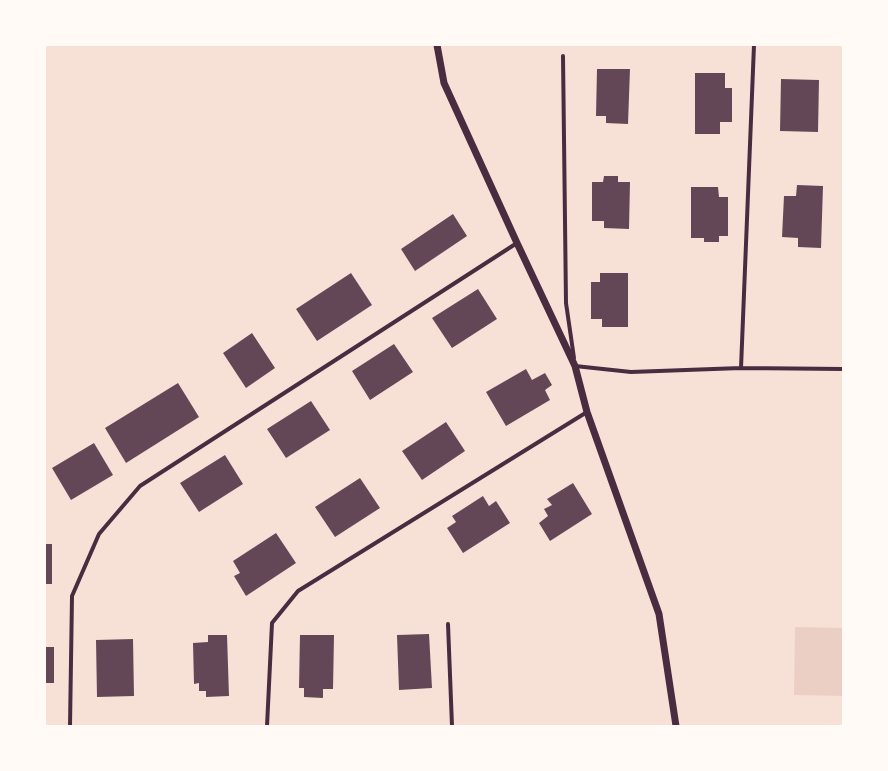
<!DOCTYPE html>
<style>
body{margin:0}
#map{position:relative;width:888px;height:771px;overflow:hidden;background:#f7e1d7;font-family:"PT Sans",sans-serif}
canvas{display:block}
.frame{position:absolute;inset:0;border:46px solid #fffaf5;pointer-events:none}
</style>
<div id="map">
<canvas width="888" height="771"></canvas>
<div class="frame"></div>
</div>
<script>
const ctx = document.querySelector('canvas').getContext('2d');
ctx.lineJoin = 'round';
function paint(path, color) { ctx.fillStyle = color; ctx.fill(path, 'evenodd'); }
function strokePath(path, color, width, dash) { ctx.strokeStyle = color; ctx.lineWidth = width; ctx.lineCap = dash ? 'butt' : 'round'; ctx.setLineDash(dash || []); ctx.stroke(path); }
const green = new Path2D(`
 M795 627 843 628V696L794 695Z`);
const building = new Path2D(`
 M597 69H630L628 124 606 123V116H596Z
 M695 73H725V88H732V122H720V134H695Z
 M781 79 819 80 818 132 780 131Z
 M604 176H618V182H630L629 229 604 228V221H592V182H603Z
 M797 185 823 186 821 248 798 247V238L782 237 784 196H796Z
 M691 187H718L719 197H728V236H719V242H704V238H691Z
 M453 214 467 236 415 271 401 249Z
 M351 273 372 305 317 341 296 309Z
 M600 273H628V327H602V319H591V282H600Z
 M478 289 497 319 452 348 432 318Z
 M252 333 275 368 246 388 223 353Z
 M394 344 413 372 370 400 352 371Z
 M526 369 532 380 545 373 552 385 545 390 550 400 506 426 486 392Z
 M178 383 199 417 126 463 105 428Z
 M311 401 330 430 286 458 267 429Z
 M446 422 465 451 422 480 402 451Z
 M94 443 113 475 71 500 52 468Z
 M225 455 243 484 199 512 180 483Z
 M360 478 380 508 335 537 315 507Z
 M573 483 592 514 550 541 539 523 548 516 544 509 552 505 547 499Z
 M483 496 489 506 496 501 510 523 463 553 447 528 456 522 452 516Z
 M276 533 296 563 246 596 234 576 240 573 233 561Z
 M45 544H52V584H45Z
 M429 634 432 688 399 690 397 635Z
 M208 635H227L229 696 206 697V691H199V683L194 684 193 643 208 642Z
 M300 635H334L333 689H323V698L304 697V688H299Z
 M133 639 134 696 97 697 96 640Z
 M45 647H54V683H45Z`);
const minor = new Path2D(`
 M563 56 566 303 574 358
 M575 365V366L631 372 741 368 843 369
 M741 368 754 45
 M448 624 452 726
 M70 726 72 596 99 534 140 486 517 243
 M267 726 272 623 298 591 587 412`);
const tertiary = new Path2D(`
 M437 45 444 83 517 243 575 366 587 412 659 614 676 726`);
paint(green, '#ebcfc5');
paint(building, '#644757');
strokePath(minor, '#4a2c40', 4);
strokePath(tertiary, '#4a2c40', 7);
</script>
